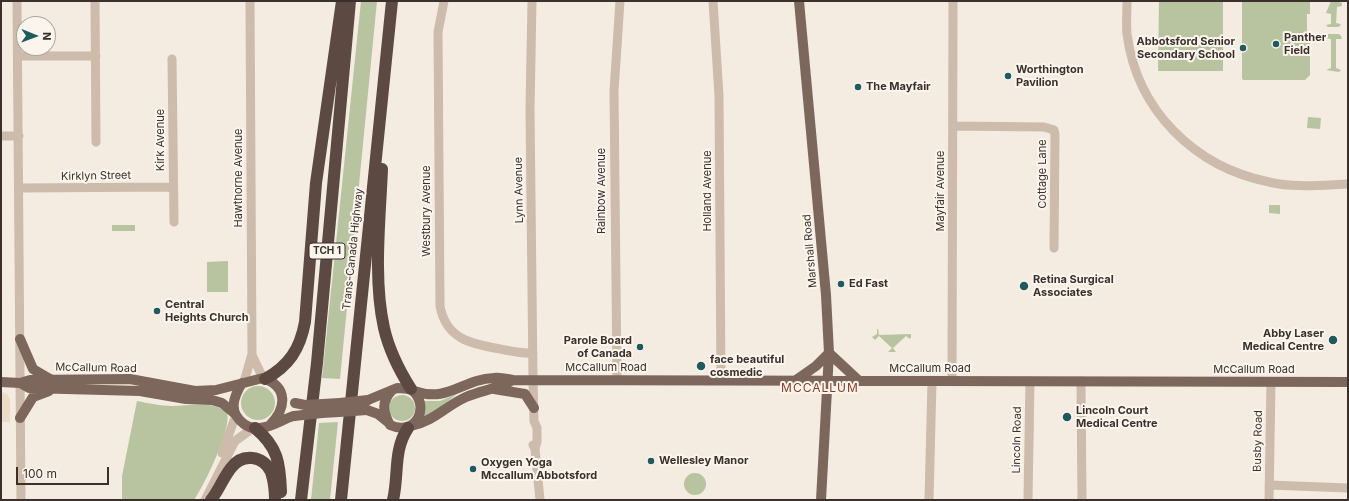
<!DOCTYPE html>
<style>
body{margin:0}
#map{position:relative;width:1349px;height:501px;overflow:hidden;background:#f4ebe1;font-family:Inter,sans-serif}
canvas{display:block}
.frame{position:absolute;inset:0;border:2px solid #3b302b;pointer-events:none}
.north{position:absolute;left:16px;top:16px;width:40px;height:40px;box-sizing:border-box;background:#fbf5ee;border:1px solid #aea6a0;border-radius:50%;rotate:91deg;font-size:11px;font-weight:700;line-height:16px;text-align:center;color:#3b302b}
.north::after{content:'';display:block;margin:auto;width:14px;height:18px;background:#1f5a5e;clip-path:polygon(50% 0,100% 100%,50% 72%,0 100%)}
.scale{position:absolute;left:16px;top:467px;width:93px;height:18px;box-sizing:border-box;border:2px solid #3b302b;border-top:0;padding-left:5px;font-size:12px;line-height:14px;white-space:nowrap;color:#3b302b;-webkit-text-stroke:3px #fbf5ee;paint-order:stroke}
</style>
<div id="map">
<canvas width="1349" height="501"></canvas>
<div class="frame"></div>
<div class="north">N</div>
<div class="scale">100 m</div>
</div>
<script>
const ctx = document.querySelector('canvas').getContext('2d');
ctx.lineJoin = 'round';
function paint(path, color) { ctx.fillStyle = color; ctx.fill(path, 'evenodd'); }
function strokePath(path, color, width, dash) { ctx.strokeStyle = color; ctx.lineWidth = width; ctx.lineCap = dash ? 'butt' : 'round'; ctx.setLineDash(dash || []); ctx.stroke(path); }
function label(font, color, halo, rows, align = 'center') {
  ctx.font = font + ' Inter,sans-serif'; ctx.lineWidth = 4; ctx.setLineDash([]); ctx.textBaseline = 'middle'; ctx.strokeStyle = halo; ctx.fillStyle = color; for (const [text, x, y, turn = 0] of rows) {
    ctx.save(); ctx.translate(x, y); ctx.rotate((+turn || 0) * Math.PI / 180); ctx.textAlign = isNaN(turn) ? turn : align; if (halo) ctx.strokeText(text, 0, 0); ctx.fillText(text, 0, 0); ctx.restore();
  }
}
const green = new Path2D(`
 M361 1H377L340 379 322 378Z
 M1159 1H1223V71H1158Z
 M1242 1H1310V14H1307V35H1310V75L1305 80H1243L1242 78Z
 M1331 1H1337L1342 3V6L1337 7 1336 23 1341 24 1339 27H1328L1326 25 1331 24V14L1326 13Z
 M1328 34H1339L1341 36 1342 39H1336V68L1341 70 1339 72 1326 70 1331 68V39L1325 38Z
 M1308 117 1321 118 1320 129 1307 128Z
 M1269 205H1280V214L1269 213Z
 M112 225H135V231H112Z
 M228 261V292H207V262Z
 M877 329H878L879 335 911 334V337L910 339 906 336 893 348 896 352H888L892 348 879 336 875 340 872 337 877 334Z
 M241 403a17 17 0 1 1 34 0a17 17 0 1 1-34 0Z
 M457 394 436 411 424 416V401H440Z
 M389 408a13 13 0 1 1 26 0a13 13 0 1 1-26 0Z
 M137 401C148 403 161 406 172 406 190 406 213 400 227 413 232 428 204 486 194 500H122V476Z
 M338 422 330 500H311L319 423Z
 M684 484a11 11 0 1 1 22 0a11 11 0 1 1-22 0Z`);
const plaza = new Path2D(`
 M2 392 7 394 10 399V425L9 422H1Z`);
const minor = new Path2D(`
 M17 1 21 500
 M95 1 96 142
 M444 1 438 32 440 306C446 339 471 344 500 349 511 351 522 354 533 353
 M532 1 530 110 533 379 534 421 537 428V442L535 449
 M713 1 719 96 721 380
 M1127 1C1127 12 1126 24 1127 34 1137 111 1195 167 1269 182 1294 188 1322 185 1348 184
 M18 56H96
 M172 59 174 222
 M953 126 1044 127 1054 130 1055 135 1054 248
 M1 136H19
 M20 188 173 187
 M252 355 263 378
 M617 380 614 91 620 1
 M952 381 953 1
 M1081 381 1082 500
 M244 382 252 354 250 1
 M533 445 535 449 540 500
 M222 453 236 415
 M1269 485 1348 488
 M205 500 235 441 253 428
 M929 500 932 381
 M1028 500 1030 381
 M1269 500 1271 382`);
const major = new Path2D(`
 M799 1 826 295 829 353 821 500
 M20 339 33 369 50 379
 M829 353 858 380
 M796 380 816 366 829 353
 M1 382 20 383 29 388 140 391 186 399 212 400 222 403 234 413
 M20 383 30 380 130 379 195 391 216 390 263 378C289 387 286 409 270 425
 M242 383C233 398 228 412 244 424 248 427 253 429 259 428 271 428 282 419 294 416
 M494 389 525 394 534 408
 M414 391C449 403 462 379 494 378 500 377 507 379 513 380L1348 382
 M368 400 397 388 411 389C431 405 417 437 390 425 383 412 381 402 392 390
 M323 404 340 403
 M367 410 378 414 388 422
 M322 413 339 412
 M20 418 33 397 49 391
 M411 426C436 420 444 407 466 397 482 390 498 389 513 380`);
const highway = new Path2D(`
 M382 169C380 219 373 279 384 328 389 350 399 370 411 389
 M265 379C289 366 300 349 305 322L316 183 342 1
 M255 428C278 447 280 463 281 492
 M211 500C219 490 223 478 231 468 242 453 263 455 271 472 274 481 275 491 275 500
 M301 500 317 363 350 1
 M341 500 392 1
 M393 500C399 475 393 450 408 428`);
const majorBridge = new Path2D(`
 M295 403 305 405 323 404
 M340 403 368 400
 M339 412 367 410
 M294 416 322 413`);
const markers = [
 [1276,44,4,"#1f5a5e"],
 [1243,48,4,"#1f5a5e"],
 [1008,76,4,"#1f5a5e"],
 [858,87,4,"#1f5a5e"],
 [841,284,4,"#1f5a5e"],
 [1024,286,5,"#1f5a5e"],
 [157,311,4,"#1f5a5e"],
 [1333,340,5,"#1f5a5e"],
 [640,347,4,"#1f5a5e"],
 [701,366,5,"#1f5a5e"],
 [1067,417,5,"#1f5a5e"],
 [651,461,4,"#1f5a5e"],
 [473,469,4,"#1f5a5e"]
];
const shields = [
 [327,251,36]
];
const shieldNames = [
 ["TCH 1",327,251]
];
const poiNames = [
 ["Panther",1284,38],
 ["Field",1284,51],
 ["Abbotsford Senior",1235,42,"right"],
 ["Secondary School",1235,55,"right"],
 ["Worthington",1016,70],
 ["Pavilion",1016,83],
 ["The Mayfair",866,87],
 ["Retina Surgical",1033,280],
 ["Associates",1033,293],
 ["Ed Fast",849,284],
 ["Central",165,305],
 ["Heights Church",165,318],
 ["Abby Laser",1324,334,"right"],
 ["Medical Centre",1324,347,"right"],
 ["Parole Board",632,341,"right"],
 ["of Canada",632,354,"right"],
 ["face beautiful",710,360],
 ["cosmedic",710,373],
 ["Lincoln Court",1076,411],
 ["Medical Centre",1076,424],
 ["Wellesley Manor",659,461],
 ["Oxygen Yoga",481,463],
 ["Mccallum Abbotsford",481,476]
];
const streetNames = [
 ["Kirk Avenue",161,140,-90],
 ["Cottage Lane",1043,174,-90],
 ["Kirklyn Street",96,176,-1],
 ["Hawthorne Avenue",239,178,-90],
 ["Lynn Avenue",519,190,-91],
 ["Rainbow Avenue",602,191,-90],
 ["Holland Avenue",708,191,-90],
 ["Mayfair Avenue",941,191,-90],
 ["Westbury Avenue",427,211,-90],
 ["Trans-Canada Highway",353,249,-84],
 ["Marshall Road",810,251,-95],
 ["McCallum Road",96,368,1],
 ["McCallum Road",606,368],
 ["McCallum Road",930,369],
 ["McCallum Road",1254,370],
 ["Lincoln Road",1017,440,-89],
 ["Busby Road",1258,441,-89]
];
const neighbourhoodNames = [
 ["MCCALLUM",820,388]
];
paint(green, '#b8c4a0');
paint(plaza, '#ecdcc8');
strokePath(minor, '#cdbbac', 9);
strokePath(major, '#7d675c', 10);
strokePath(highway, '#5c4a42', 12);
strokePath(majorBridge, '#7d675c', 10);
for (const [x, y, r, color] of markers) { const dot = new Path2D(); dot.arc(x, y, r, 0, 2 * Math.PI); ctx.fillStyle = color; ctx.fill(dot); strokePath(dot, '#fbf5ee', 1.5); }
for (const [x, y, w] of shields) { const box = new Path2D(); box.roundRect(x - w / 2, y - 8, w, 16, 3); ctx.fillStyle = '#fbf5ee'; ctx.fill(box); strokePath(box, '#3b302b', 1); }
label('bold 10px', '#3b302b', null, shieldNames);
label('bold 11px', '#3b302b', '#fbf5ee', poiNames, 'left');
label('11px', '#3b302b', '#fbf5ee', streetNames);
ctx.letterSpacing = '1px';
label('12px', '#8c3b22', '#fbf5ee', neighbourhoodNames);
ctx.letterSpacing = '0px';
</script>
